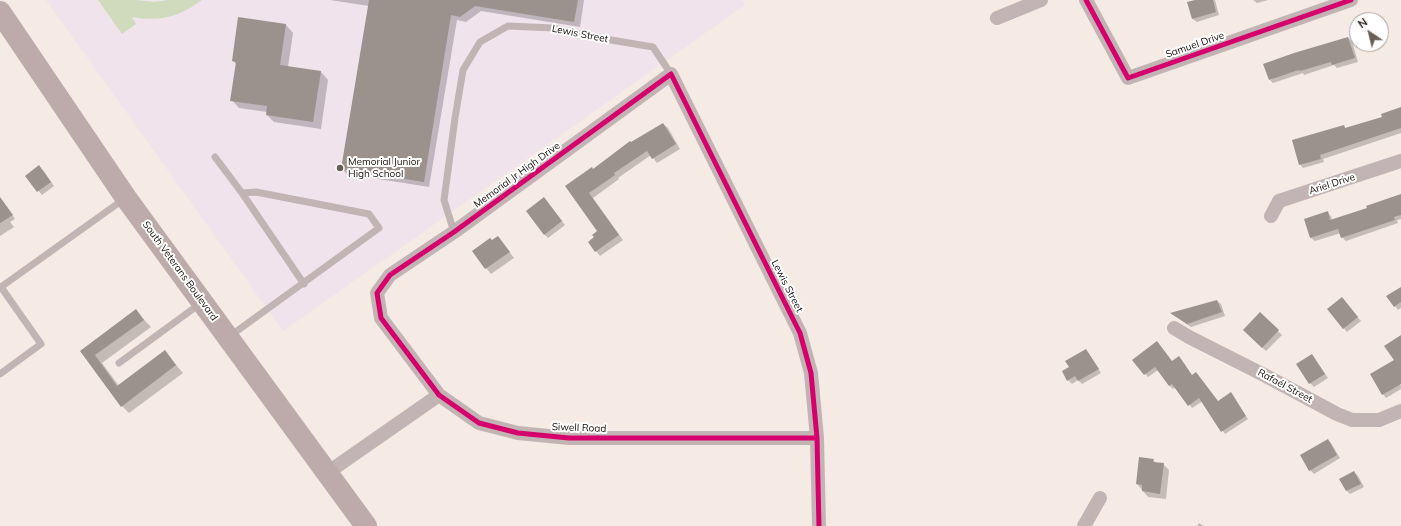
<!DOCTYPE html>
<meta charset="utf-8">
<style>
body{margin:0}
#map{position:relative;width:1401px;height:526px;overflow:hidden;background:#f5eae4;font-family:Mulish,sans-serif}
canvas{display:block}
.north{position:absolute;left:1349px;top:12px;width:40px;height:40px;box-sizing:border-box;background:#fff;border:1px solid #a3a09e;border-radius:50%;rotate:325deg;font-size:11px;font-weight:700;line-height:16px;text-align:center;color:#1a120d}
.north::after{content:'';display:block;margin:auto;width:14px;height:18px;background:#675e58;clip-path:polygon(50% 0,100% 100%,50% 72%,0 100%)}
</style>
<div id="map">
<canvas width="1401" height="526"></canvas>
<div class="north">N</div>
</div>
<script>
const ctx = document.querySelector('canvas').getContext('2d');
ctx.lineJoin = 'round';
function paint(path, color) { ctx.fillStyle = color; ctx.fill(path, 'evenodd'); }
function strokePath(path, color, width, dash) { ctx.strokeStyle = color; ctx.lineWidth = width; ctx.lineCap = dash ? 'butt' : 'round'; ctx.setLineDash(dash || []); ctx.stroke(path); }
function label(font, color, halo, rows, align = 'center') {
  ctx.font = font + ' Mulish,sans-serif'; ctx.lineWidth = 4; ctx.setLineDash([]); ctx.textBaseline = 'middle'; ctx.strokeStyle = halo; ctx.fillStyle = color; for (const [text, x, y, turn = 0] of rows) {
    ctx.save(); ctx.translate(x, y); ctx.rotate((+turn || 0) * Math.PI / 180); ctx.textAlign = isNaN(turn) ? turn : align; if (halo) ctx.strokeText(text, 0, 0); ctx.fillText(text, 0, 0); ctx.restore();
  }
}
const education = new Path2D(`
 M46 0H743L745 5 283 331Z`);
const green = new Path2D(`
 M98 0H136L154 2 168 0H202C179 17 160 22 132 17L136 24 122 34Z`);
const shadow = new Path2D(`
 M330 0H584L580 27 481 11 466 22 457 20 429 187 347 174 342 169 369 6Z
 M1198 0H1215L1219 15 1197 22 1193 19Z
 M1253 0H1268L1257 3Z
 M239 18 286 25 293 33 288 67 321 72 328 80 321 129 274 122 267 115V112L239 108 232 100 237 65 233 61Z
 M1348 38 1352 41 1358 62 1337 68 1334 65 1304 75 1303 73 1273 83 1270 80Z
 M1401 109V133L1323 159 1324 162 1303 168 1300 164 1344 126 1346 129 1384 117Z
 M663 124 668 128 680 149 657 163 651 155 618 178 619 179 593 198 623 240 600 256 596 251 595 237 599 231 566 186 593 170Z
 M43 170 54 186 42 195 26 176Z
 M1401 194V219L1397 220 1398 223 1346 241 1342 237 1341 233 1315 241 1311 238 1327 212 1331 216 1332 220 1368 209Z
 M547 202 565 225 548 238 544 234Z
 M4 204 15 219 10 222 14 227 0 236V205Z
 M498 237 514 258 491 274 486 268Z
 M1401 292V308L1398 310 1395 306Z
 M1342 298 1361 321 1347 332 1328 309Z
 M1217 301 1221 304 1225 316 1191 327 1172 314Z
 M136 311 151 327 102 363 119 386 165 352 183 373 129 413 122 406 81 351Z
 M1260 314 1282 335 1266 351 1244 330Z
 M1401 341V379L1398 381 1401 386V389L1386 398 1383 394Z
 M1086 350 1101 373 1082 384 1078 380 1072 384 1068 380 1070 367Z
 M1312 355 1328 378 1314 387 1310 383Z
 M1134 360 1172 362 1193 376 1218 402 1231 394 1248 419 1225 434 1203 401 1192 408 1176 387 1173 389 1170 386 1158 370 1148 377Z
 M1328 440 1331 443 1340 458 1314 474 1310 470Z
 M1153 460 1157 464H1163L1169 470 1166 499 1148 497 1137 484Z
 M1354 472 1358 476 1364 487 1350 494 1347 491 1341 479Z
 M1199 523 1204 526H1197Z`);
const building = new Path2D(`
 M369 0H578L574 22 475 6 460 17 451 15 424 182 341 169Z
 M1195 0H1213L1216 12 1192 19 1187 2Z
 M238 17 286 24 280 65 321 71 313 122 266 115 267 106 230 101 236 62 232 61Z
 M1348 37 1355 58 1332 65 1331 62 1300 71 1299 70 1269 80 1263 64 1294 53Z
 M1401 107V128L1320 155 1321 159 1299 165 1292 140 1344 125 1345 128 1382 117 1381 114Z
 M663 123 676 144 652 159 647 151 614 173 615 175 589 193 619 235 595 252 588 242 594 237 592 235 597 231 565 186 592 167 593 169 630 141 631 142Z
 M39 165 51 182 37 192 25 176Z
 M1401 194V215L1394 217 1395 220 1341 238 1338 229 1310 238 1304 219 1328 211 1330 220 1367 208 1366 206Z
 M0 197 13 215 0 223Z
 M544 197 562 221 544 235 526 211Z
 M498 236 510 252 485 269 472 251 490 238 492 240Z
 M1401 287V302L1394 307 1386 296Z
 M1342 297 1358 317 1343 329 1327 309Z
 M1217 300 1222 312 1187 324 1170 313Z
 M136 309 144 320 95 355 117 386 165 350 176 365 121 407 80 351Z
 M1260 312 1279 330 1262 348 1243 330Z
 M1401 335V384L1382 395 1370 374 1394 360 1384 346Z
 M1157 341 1172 361 1179 356 1192 375 1196 372 1218 401 1231 392 1246 416 1221 432 1199 398 1188 406 1172 384 1169 386 1155 367 1144 375 1132 360Z
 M1086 349 1099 369 1078 381 1075 376 1067 381 1062 371 1069 367 1065 361Z
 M1312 354 1325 374 1309 384 1296 364Z
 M1328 439 1337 455 1309 471 1300 455Z
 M1139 457 1154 459 1153 462 1164 463 1160 494 1142 491V485L1136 484Z
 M1354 471 1361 484 1346 491 1339 479Z`);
const service = new Path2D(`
 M215 157 242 193 256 192 369 214 379 228 230 336
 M242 193 304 284
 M454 232 444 200 455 118 463 70 480 42 508 26 553 28 599 38 653 47 671 74
 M119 363 201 303
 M0 374 41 344 1 287 124 199`);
const minor = new Path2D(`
 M1086 0 1128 78 1351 0
 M997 18 1041 0
 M1271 216 1279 201 1401 161
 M1174 328 1189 337 1266 376 1337 414 1352 420H1379L1401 411
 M817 438H569L518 433 479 423 439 395 381 318 377 293 390 275 454 232 671 74 800 333 811 373 817 438 819 526
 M327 473 439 395
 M1084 526 1100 498`);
const primary = new Path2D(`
 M0 12 126 198 366 526`);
const cycleway = new Path2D(`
 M1086 0 1128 78 1351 0
 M817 438H569L518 433 479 423 439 395 381 318 377 293 390 275 454 232 671 74 800 333 811 373 817 438 819 526`);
const markers = [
 [340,168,4,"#675e58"]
];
const streetNames = [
 ["Lewis Street",580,34,11],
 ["Samuel Drive",1195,45,-19],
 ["Memorial Jr High Drive",517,175,-36],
 ["Ariel Drive",1332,184,-18],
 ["South Veterans Boulevard",180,271,54],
 ["Lewis Street",787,286,63],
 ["Rafaél Street",1285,386,28],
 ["Siwell Road",579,428,2]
];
const poiNames = [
 ["Memorial Junior",348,162],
 ["High School",348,174]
];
paint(education, '#f0e3eb');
paint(green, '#cfdbbc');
paint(shadow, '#0003');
paint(building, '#9b928d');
strokePath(service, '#c2b4b4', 7);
strokePath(minor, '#c2b4b4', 14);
strokePath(primary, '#bcabaa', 22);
strokePath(cycleway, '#d6006c', 5);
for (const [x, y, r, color] of markers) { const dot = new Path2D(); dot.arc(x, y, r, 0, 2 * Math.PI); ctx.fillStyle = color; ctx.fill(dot); strokePath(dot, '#fff', 1.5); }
label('10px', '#1a120d', '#fff', streetNames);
label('10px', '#1a120d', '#fff', poiNames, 'left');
</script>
